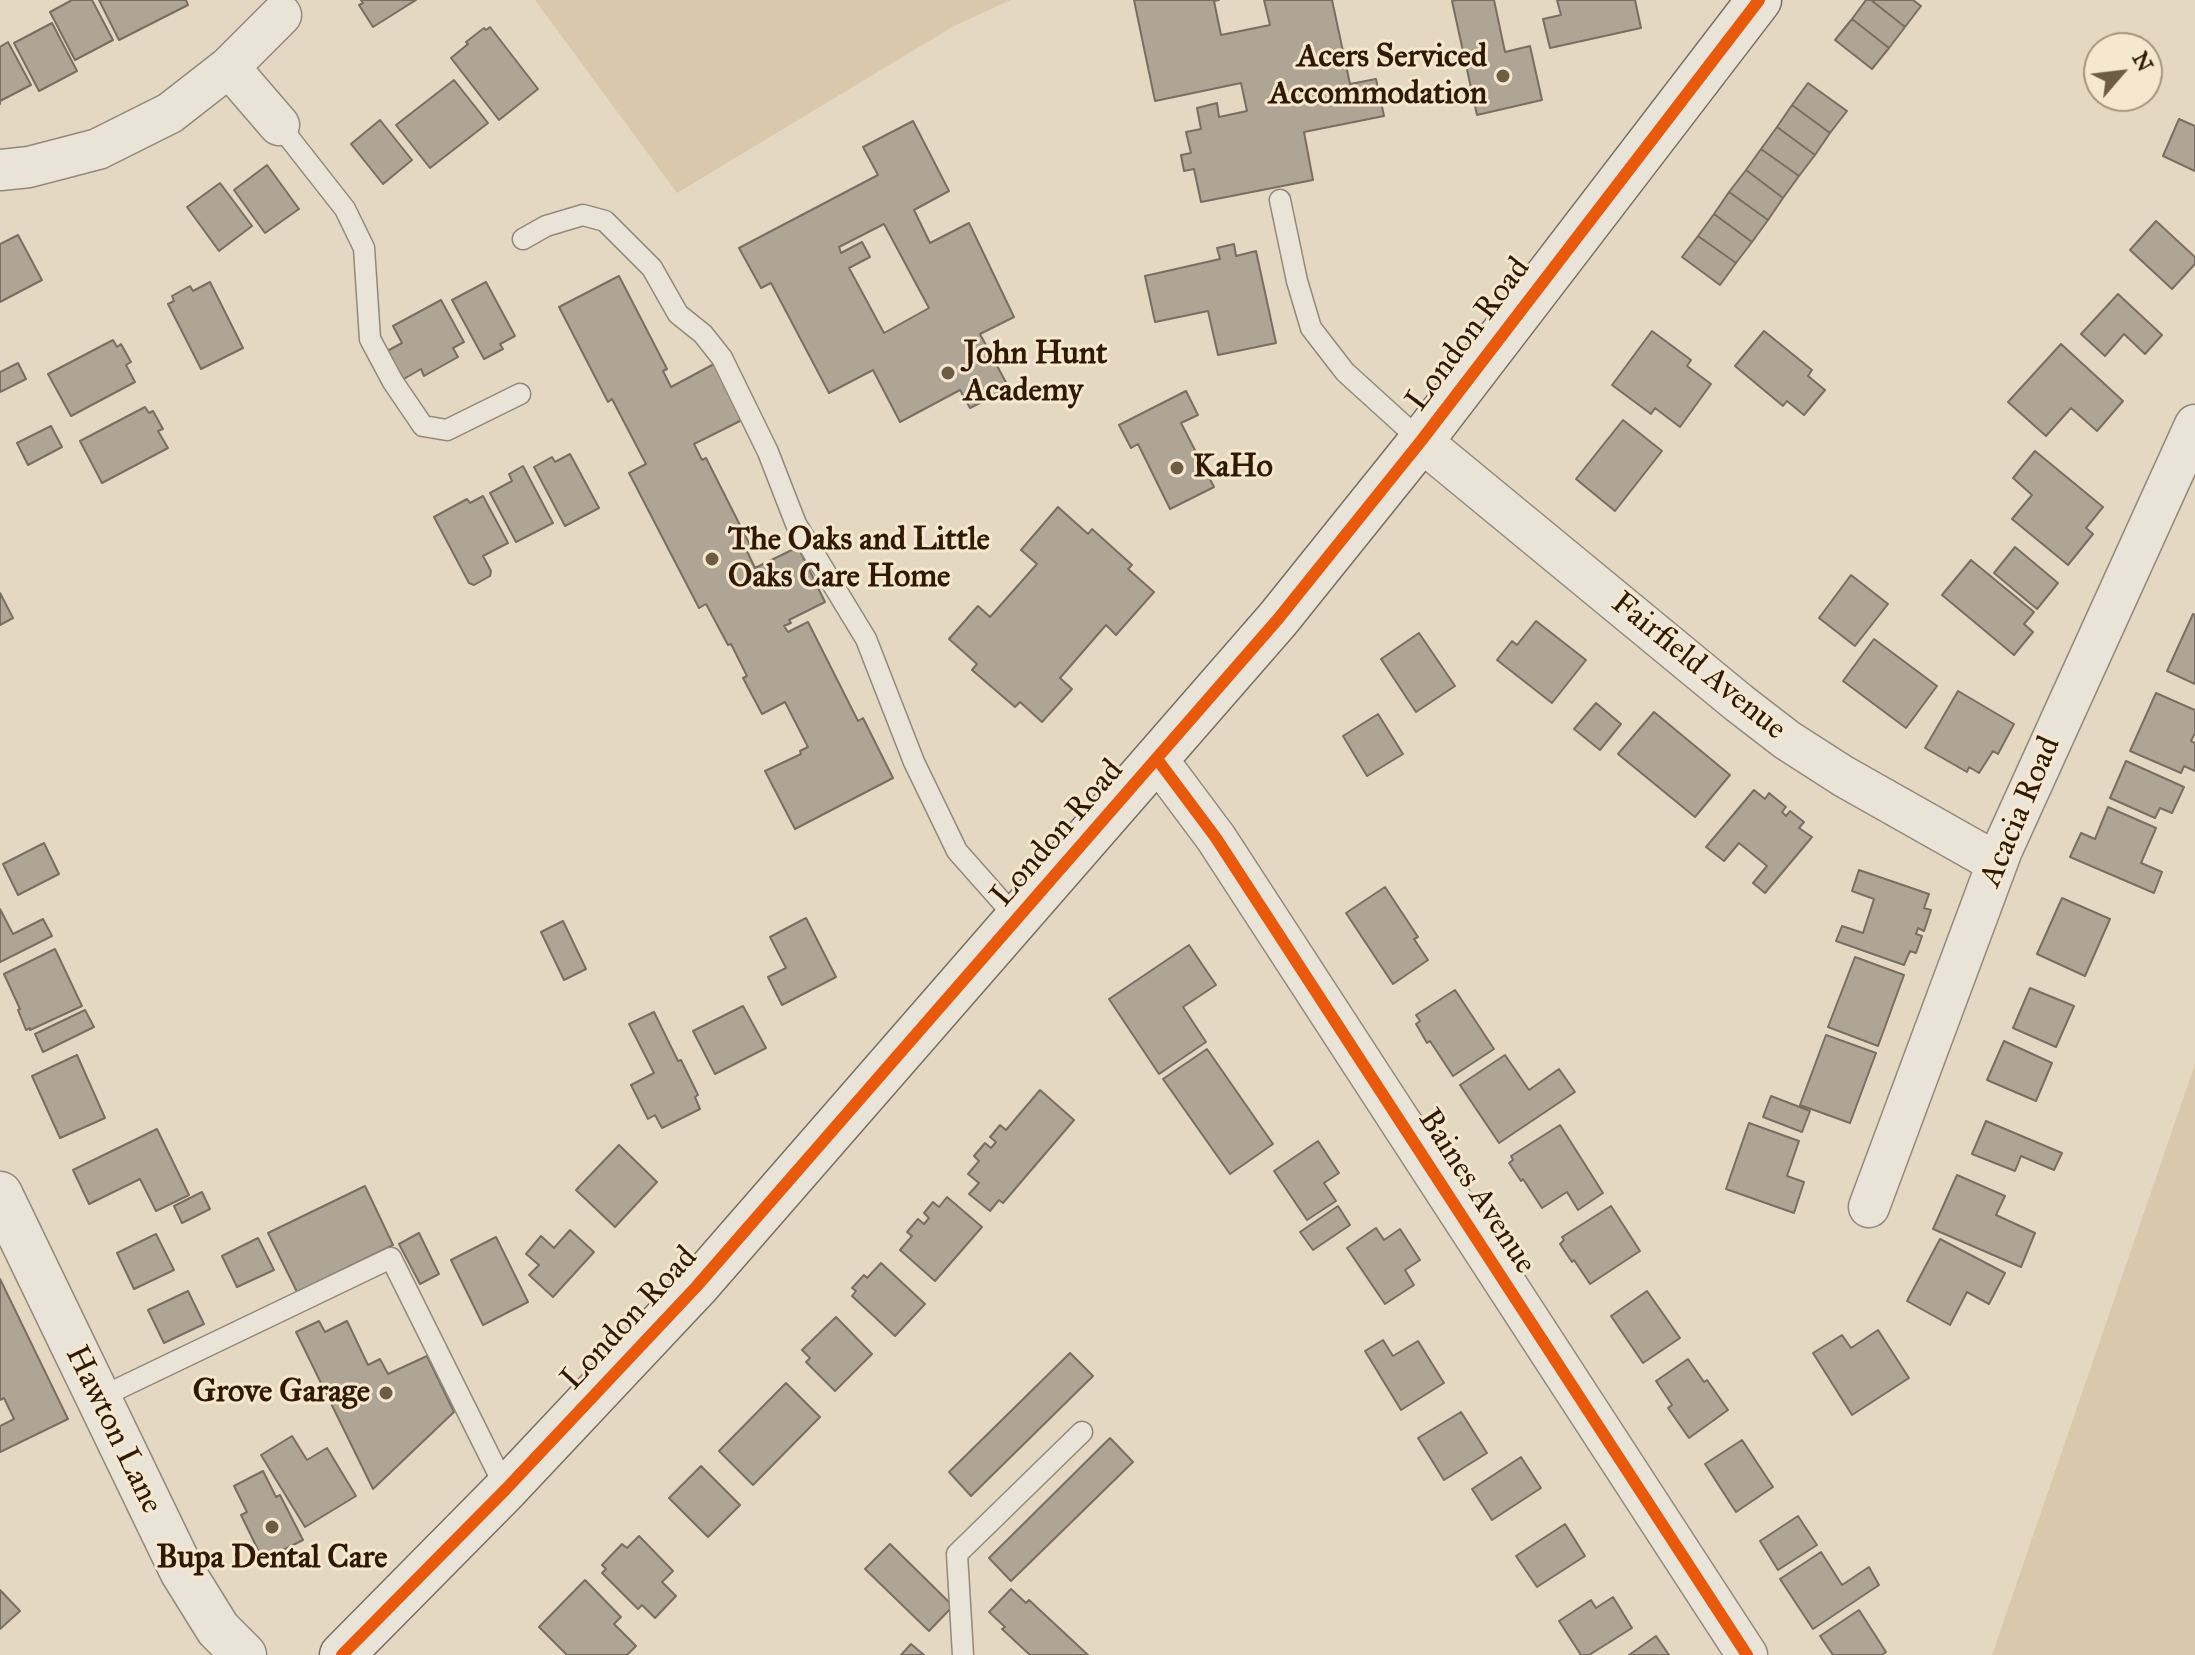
<!DOCTYPE html>
<style>
body{margin:0}
#map{position:relative;width:2195px;height:1655px;overflow:hidden;background:#e4d8c3;font-family:"IM FELL Great Primer",serif}
canvas{display:block}
.north{position:absolute;left:2083px;top:32px;width:80px;height:80px;box-sizing:border-box;background:#f6e8d0;border:2px solid #a7957d;border-radius:50%;rotate:62deg;font-size:22px;font-weight:700;line-height:32px;text-align:center;color:#301900}
.north::after{content:'';display:block;margin:auto;width:28px;height:36px;background:#6f5c44;clip-path:polygon(50% 0,100% 100%,50% 72%,0 100%)}
</style>
<div id="map">
<canvas width="2195" height="1655"></canvas>
<div class="north">N</div>
</div>
<script>
const ctx = document.querySelector('canvas').getContext('2d');
ctx.lineJoin = 'round';
function paint(path, color) { ctx.fillStyle = color; ctx.fill(path, 'evenodd'); }
function strokePath(path, color, width, dash) { ctx.strokeStyle = color; ctx.lineWidth = width; ctx.lineCap = dash ? 'butt' : 'round'; ctx.setLineDash(dash || []); ctx.stroke(path); }
function label(font, color, halo, rows, align = 'center') {
  ctx.font = font + ' "IM FELL Great Primer",serif'; ctx.lineWidth = 6; ctx.setLineDash([]); ctx.textBaseline = 'middle'; ctx.strokeStyle = halo; ctx.fillStyle = color; for (const [text, x, y, turn = 0] of rows) {
    ctx.save(); ctx.translate(x, y); ctx.rotate((+turn || 0) * Math.PI / 180); ctx.textAlign = isNaN(turn) ? turn : align; if (halo) ctx.strokeText(text, 0, 0); ctx.fillText(text, 0, 0); ctx.restore();
  }
}
const green = new Path2D(`
 M535 0H1011L954 26 677 193Z
 M2195 1064V1655H1992Z`);
const building = new Path2D(`
 M72 0H92L113 40 75 60 50 12Z
 M99 0H186L188 5 119 40Z
 M361 0H416L373 27 359 5 363 3Z
 M1134 0H1219L1214 1 1221 35 1270 25 1264 0H1332L1350 84 1376 79 1384 116 1304 132 1313 180 1201 202 1194 169 1184 171 1181 155 1191 153 1186 132 1201 129 1197 108 1217 103 1219 117 1247 111 1241 83 1155 101Z
 M1456 0H1494L1505 52 1530 46 1542 100 1477 115 1452 1Z
 M1557 0H1635L1641 28 1550 48 1543 19 1561 15Z
 M1866 0H1871L1905 27 1889 48 1852 19Z
 M1871 0H1913L1921 6 1905 27Z
 M1852 19 1889 48 1872 69 1835 40Z
 M52 23 77 71 39 91 14 43Z
 M490 27 538 89 499 120 451 58 468 44 466 42 484 28 486 30Z
 M8 42 31 85 0 101V104V47Z
 M454 80 488 123 430 168 396 125Z
 M1808 83 1847 111 1830 133 1792 105Z
 M1792 105 1830 133 1815 155 1777 127Z
 M2179 119 2195 126V171L2163 156Z
 M380 120 412 160 383 184 351 144Z
 M913 121 949 191 914 210 930 243 969 223 1014 317 980 334 1009 388 970 408 960 390 900 422 873 370 829 393 771 283 761 288 739 248 878 175 863 147ZM884 224 929 308 884 333 849 268 870 257 862 242 841 253 839 247Z
 M1777 127 1815 155 1799 176 1761 149Z
 M1761 149 1799 176 1783 198 1746 170Z
 M267 165 299 209 265 233 234 190Z
 M1746 170 1783 198 1768 220 1729 192Z
 M220 183 252 226 219 251 187 207Z
 M1729 192 1768 220 1752 242 1714 214Z
 M1714 214 1752 242 1736 263 1698 236Z
 M2156 221 2195 257V264L2172 289 2130 250Z
 M18 235 42 280 0 302V244Z
 M1698 236 1736 263 1720 285 1682 257Z
 M1234 244 1236 256 1256 251 1276 343 1218 355 1208 311 1155 322 1145 276 1220 259 1217 248Z
 M619 276 667 369 663 371 671 387 714 364 742 420 694 444 702 460 706 458 751 547 746 549 755 568 798 547 825 602 789 620 791 623 784 626 788 632 808 622 858 721 863 718 893 778 795 829 765 771 801 754 800 751 808 747 785 702 762 714 743 678 747 676 731 644 728 645 706 604 699 608 629 473 646 464 612 399 608 402 559 307Z
 M210 282 243 348 201 369 168 304 174 301 172 296 190 286 193 291Z
 M486 282 515 336 500 344 503 349 484 359 452 300Z
 M2118 294 2162 335 2145 354 2124 334 2105 356 2081 334Z
 M441 300 464 342 453 348 458 357 424 376 421 369 402 380 387 351 402 343 393 326Z
 M1652 331 1691 360 1687 366 1711 384 1680 427 1655 408 1651 414 1612 385Z
 M1764 331 1812 370 1808 376 1825 390 1804 415 1787 401 1783 406 1735 366Z
 M113 340 117 347 121 344 131 362 126 365 135 382 71 416 48 374Z
 M2061 344 2123 401 2097 431 2071 408 2046 436 2008 402Z
 M18 363 26 379 0 392V372Z
 M1186 391 1198 415 1181 423 1214 487 1170 509 1138 444 1131 448 1119 425Z
 M145 407 149 413 153 411 163 429 158 431 168 448 102 483 80 441Z
 M1623 420 1662 451 1615 511 1576 479Z
 M51 426 62 447 28 465 17 443Z
 M2035 451 2103 507 2086 528 2093 534 2068 565 2012 519 2032 495 2013 478Z
 M570 454 599 508 565 526 534 467 552 457 555 462Z
 M523 466 553 523 516 542 490 493 512 481 509 474Z
 M483 496 508 543 483 556 491 571 490 576 474 585 469 583 434 517 467 499 470 503Z
 M1058 507 1088 534 1092 529 1132 565 1128 569 1154 592 1116 635 1106 625 1060 678 1072 689 1042 722 1020 702 1015 707 972 670 977 664 949 639 978 606 990 617 1037 564 1021 550Z
 M2015 547 2058 583 2037 609 1994 573Z
 M1971 560 2034 612 2024 624 2033 632 2014 655 1942 595Z
 M1851 575 1888 604 1855 646 1819 618Z
 M0 593 13 618 0 625Z
 M2193 614 2195 615V684L2167 671Z
 M1536 621 1586 660 1552 703 1497 660 1512 641 1517 645Z
 M1419 633 1455 686 1416 712 1381 659Z
 M1874 639 1937 686 1906 728 1843 681Z
 M1958 691 2014 724 1998 754 1993 751 1979 773 1969 767 1967 772 1925 748Z
 M2156 693 2195 710V733L2191 741 2195 743V771L2184 766 2181 773 2130 751Z
 M1596 703 1621 724 1600 750 1574 729Z
 M1654 712 1730 775 1695 817 1618 754Z
 M1378 714 1403 754 1367 776 1343 736Z
 M2126 761 2184 787 2172 813 2160 808 2155 818 2110 798Z
 M1754 790 1765 799 1769 793 1786 807 1782 812 1786 816 1790 811 1804 822 1799 828 1812 837 1765 893 1753 883 1767 866 1739 843 1724 861 1706 847Z
 M2108 807 2156 828 2141 863 2162 872 2154 893 2070 857 2081 833 2095 839Z
 M44 843 59 874 18 895 3 864Z
 M1859 870 1929 894 1924 908 1931 910 1924 931 1918 928 1916 934 1922 936 1916 953 1910 951 1904 965 1836 941 1842 926 1863 933 1874 899 1852 891Z
 M1385 887 1418 937 1414 939 1428 960 1393 984 1346 913Z
 M2062 898 2110 919 2085 976 2037 954Z
 M0 909 13 934 43 919 52 936 0 962Z
 M806 918 836 977 782 1005 768 977 786 968 770 937Z
 M563 921 586 969 564 980 541 932Z
 M1189 945 1216 985 1183 1007 1206 1042 1159 1074 1109 999Z
 M55 949 82 1006 30 1030V1028L26 1030 18 1010 20 1009 4 974Z
 M1855 957 1904 975 1878 1046 1828 1027Z
 M2030 988 2074 1006 2056 1047 2013 1028Z
 M1455 990 1494 1049 1453 1076 1430 1041 1427 1043 1416 1024 1420 1021 1416 1015Z
 M743 1006 766 1048 715 1074 693 1031Z
 M85 1010 94 1027 43 1052 35 1034Z
 M654 1012 678 1061 681 1060 698 1095 695 1097 700 1109 662 1128 655 1115 648 1119 631 1085 654 1073 629 1024Z
 M1826 1035 1876 1053 1850 1123 1800 1105Z
 M2004 1041 2052 1063 2036 1101 1987 1080Z
 M1207 1049 1273 1144 1230 1174 1163 1079Z
 M77 1055 105 1118 60 1138 32 1076Z
 M1505 1055 1529 1090 1559 1069 1575 1092 1499 1143 1460 1085Z
 M1040 1090 1074 1120 1003 1203 999 1200 990 1211 969 1194 979 1183 968 1174 979 1161 974 1156 985 1143 991 1148 996 1142 990 1137 1000 1125 1006 1130Z
 M1771 1096 1810 1111 1802 1132 1763 1117Z
 M1986 1121 2062 1153 2054 1170 2021 1156 2015 1171 1972 1154Z
 M1749 1123 1799 1141 1787 1176 1804 1182 1794 1213 1726 1189Z
 M1560 1125 1603 1193 1578 1210 1567 1192 1542 1208 1523 1179 1521 1181 1509 1163 1513 1160 1511 1156Z
 M157 1129 189 1195 156 1211 140 1179 89 1204 73 1170Z
 M1318 1141 1339 1173 1324 1183 1336 1201 1307 1220 1274 1171Z
 M619 1145 657 1182 615 1227 576 1190Z
 M1957 1175 2005 1196 1996 1215 2035 1233 2021 1267 1933 1229Z
 M365 1186 393 1245 297 1292 268 1233Z
 M202 1192 210 1209 182 1223 174 1206Z
 M947 1197 982 1227 935 1281 900 1250 912 1236 907 1232 918 1219 924 1224 929 1218 924 1213 933 1202 939 1207Z
 M1338 1206 1350 1225 1313 1250 1300 1232Z
 M1611 1206 1640 1251 1590 1284 1574 1260 1572 1262 1560 1244 1564 1240 1562 1237Z
 M1376 1228 1384 1240 1400 1229 1420 1260 1405 1270 1414 1285 1385 1304 1347 1248Z
 M570 1230 594 1252 553 1297 529 1275 539 1265 526 1254 541 1236 554 1248Z
 M419 1233 439 1274 420 1284 399 1244Z
 M156 1234 174 1270 134 1289 117 1253Z
 M496 1237 528 1302 483 1325 451 1260Z
 M258 1238 274 1270 237 1287 222 1256Z
 M1940 1239 2005 1273 1989 1304 1967 1292 1950 1325 1907 1301Z
 M881 1263 925 1304 895 1336 852 1296 856 1291 852 1288 864 1275 867 1278Z
 M0 1279 68 1419 0 1452V1426L14 1419 4 1398 0 1400Z
 M188 1291 204 1324 164 1343 148 1310Z
 M1647 1291 1680 1338 1643 1363 1611 1316Z
 M836 1317 872 1354 835 1391 806 1362 810 1358 802 1350Z
 M319 1321 325 1332 347 1321 368 1365 380 1359 388 1374 427 1356 454 1412 373 1489 296 1332Z
 M1878 1330 1909 1378 1852 1415 1813 1353 1842 1335 1851 1348Z
 M1383 1340 1393 1356 1418 1341 1444 1383 1401 1410 1365 1351Z
 M1070 1353 1093 1376 971 1496 949 1472Z
 M1688 1359 1704 1382 1707 1380 1728 1410 1689 1438 1668 1408 1672 1405 1656 1381Z
 M786 1383 820 1417 753 1485 719 1451Z
 M1461 1412 1487 1453 1444 1480 1418 1438Z
 M292 1436 307 1460 327 1448 356 1496 305 1527 261 1455Z
 M1110 1438 1133 1462 1011 1581 989 1558Z
 M1742 1440 1773 1487 1736 1512 1705 1464Z
 M1521 1457 1541 1488 1492 1520 1472 1489Z
 M701 1466 740 1505 708 1537 669 1498Z
 M263 1471 276 1497 280 1495 303 1540 263 1560 241 1515 247 1512 234 1486Z
 M1798 1516 1817 1545 1778 1570 1760 1541Z
 M1565 1524 1585 1556 1537 1587 1516 1556Z
 M639 1536 673 1571 662 1582 676 1596 655 1618 642 1605 638 1609 602 1573 606 1569 602 1565 622 1544 627 1548Z
 M890 1544 953 1606 929 1631 865 1569Z
 M1821 1552 1842 1585 1869 1567 1879 1585 1813 1629 1780 1579Z
 M585 1580 621 1617 614 1624 636 1646 627 1655H567L539 1627Z
 M1011 1589 1026 1603 1029 1600 1088 1655H1030L1002 1629 1005 1627 989 1612Z
 M0 1590 20 1611 0 1629Z
 M1613 1597 1632 1628 1589 1655H1581L1559 1621 1591 1600 1596 1608Z
 M1859 1610 1886 1652 1882 1655H1833L1820 1636Z
 M1656 1636 1669 1655H1629Z
 M911 1644 924 1655H901Z`);
const service = new Path2D(`
 M279 125 345 209 364 248 370 339 393 382 423 426 447 430 520 394
 M1280 200 1297 281 1311 328 1345 372 1421 441
 M523 239 546 226 583 215 605 221 652 268 678 314 703 334 722 358 768 452 796 524 866 639 914 762 957 851 1018 920
 M97 1399 391 1258 506 1489
 M963 1655 957 1554 1082 1432`);
const minor = new Path2D(`
 M229 67 279 125
 M0 170 29 167 98 149 170 113 229 67 281 15
 M1421 441 1739 703 1787 740 1843 776 1997 863
 M1157 759 1216 838 1747 1655
 M1869 1207 2002 850 2195 425`);
const tertiary = new Path2D(`
 M0 1194 182 1571 218 1629 244 1655`);
const secondary = new Path2D(`
 M342 1655 506 1489 696 1287 1278 619 1421 441 1759 0`);
const cycleway = new Path2D(`
 M1157 759 1216 838 1747 1655
 M342 1655 506 1489 696 1287 1278 619 1421 441 1759 0`);
const markers = [
 [1503,76,8,"#6f5c44"],
 [948,373,8,"#6f5c44"],
 [1177,468,8,"#6f5c44"],
 [712,559,8,"#6f5c44"],
 [386,1393,8,"#6f5c44"],
 [272,1527,8,"#6f5c44"]
];
const poiNames = [
 ["Acers Serviced",1487,58,"right"],
 ["Accommodation",1487,95,"right"],
 ["John Hunt",964,355],
 ["Academy",964,392],
 ["KaHo",1193,468],
 ["The Oaks and Little",728,541],
 ["Oaks Care Home",728,578],
 ["Grove Garage",370,1393,"right"],
 ["Bupa Dental Care",272,1559,"center"]
];
const streetNames = [
 ["London Road",1469,335,-53],
 ["Fairfield Avenue",1698,667,39],
 ["Acacia Road",2021,812,-67],
 ["London Road",1058,834,-49],
 ["Baines Avenue",1476,1192,57],
 ["London Road",630,1319,-47],
 ["Hawton Lane",113,1430,64]
];
paint(green, '#d9c8ab');
paint(building, '#afa595');
strokePath(building, '#786e61', 2);
strokePath(service, '#93897a', 23);
strokePath(minor, '#93897a', 43);
strokePath(tertiary, '#93897a', 47);
strokePath(secondary, '#786e61', 47);
strokePath(service, '#e9e3d8', 20);
strokePath(minor, '#e9e3d8', 40);
strokePath(tertiary, '#e9e3d8', 44);
strokePath(secondary, '#e9e3d8', 44);
strokePath(cycleway, '#e8590c', 12);
for (const [x, y, r, color] of markers) { const dot = new Path2D(); dot.arc(x, y, r, 0, 2 * Math.PI); ctx.fillStyle = color; ctx.fill(dot); strokePath(dot, '#f6e8d0', 3); }
label('bold 32px', '#301900', '#f6e8d0', poiNames, 'left');
label('32px', '#301900', '#f6e8d0', streetNames);
</script>
